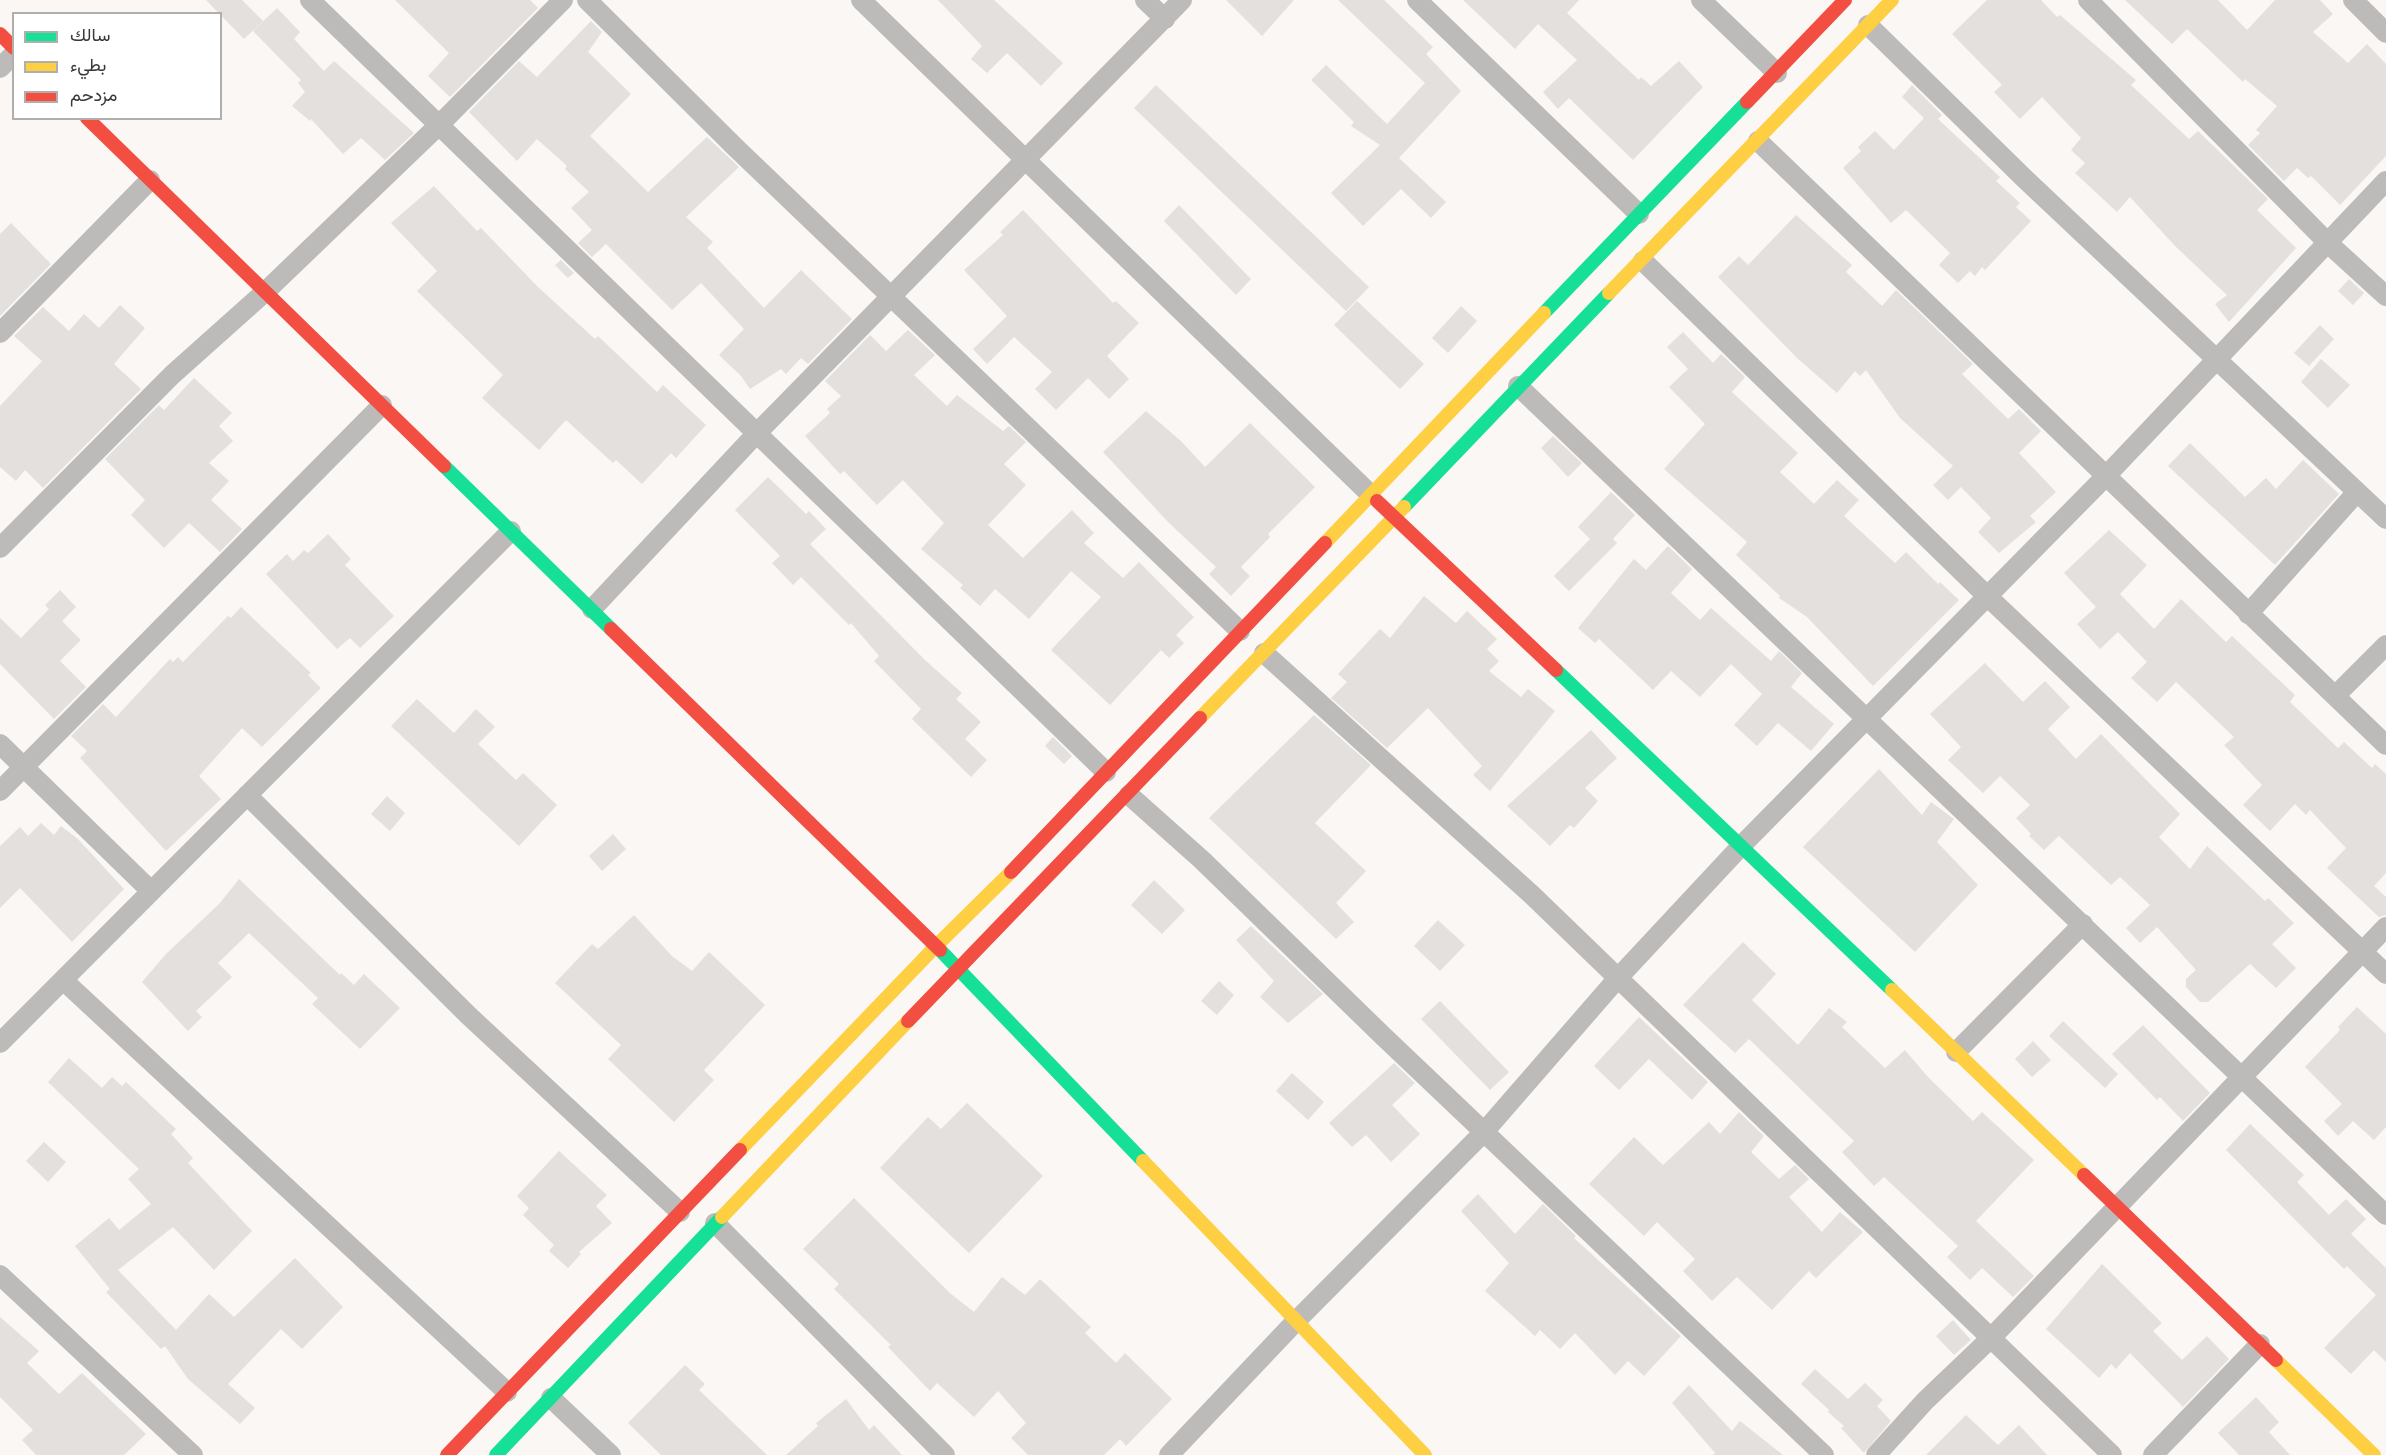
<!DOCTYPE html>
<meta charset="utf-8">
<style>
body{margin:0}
#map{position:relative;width:2386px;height:1455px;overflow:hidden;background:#fbf7f4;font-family:"Roboto Condensed",Vazirmatn,sans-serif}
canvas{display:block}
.legend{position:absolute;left:12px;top:12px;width:210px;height:108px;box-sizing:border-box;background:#fff;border:2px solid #b0afae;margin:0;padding:8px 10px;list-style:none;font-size:18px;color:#3a3735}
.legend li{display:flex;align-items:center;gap:12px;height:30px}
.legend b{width:30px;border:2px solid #b0afae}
</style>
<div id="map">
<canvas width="2386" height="1455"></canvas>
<ul class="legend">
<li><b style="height:8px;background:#16e098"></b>سالك</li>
<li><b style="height:8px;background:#ffcf43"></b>بطيء</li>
<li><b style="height:8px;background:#f24e42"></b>مزدحم</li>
</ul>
</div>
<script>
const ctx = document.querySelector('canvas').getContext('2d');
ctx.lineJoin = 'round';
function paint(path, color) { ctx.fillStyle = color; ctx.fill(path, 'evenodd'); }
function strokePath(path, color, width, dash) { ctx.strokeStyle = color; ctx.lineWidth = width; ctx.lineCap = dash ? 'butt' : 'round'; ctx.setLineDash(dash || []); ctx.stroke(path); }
const building = new Path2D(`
 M206 0H242L263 21 244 39Z
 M395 0H530L538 8 450 97 428 76 449 53Z
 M938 0H994L1063 63 1041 86 1007 53 987 73 971 59 982 46Z
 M1226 0H1294L1262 36Z
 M1338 0H1384L1433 47 1426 54 1461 91 1399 158 1446 202 1431 218 1401 189 1363 226 1331 193 1380 145 1351 126 1354 122 1311 80 1326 65 1387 124 1425 83Z
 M1463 0H1579L1567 13 1639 80 1641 77 1651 86 1679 61 1703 87 1633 160 1569 98 1558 109 1543 92 1577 60 1538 24 1515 49Z
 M1987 0H2041L2057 17 2060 15 2136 80 2131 85 2189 139 2198 131 2268 199 2257 210 2296 248 2229 322 2215 304 2227 295 2175 246 2130 197 2117 212 2075 173 2085 163 2071 150 2081 138 2042 97 2020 119 1994 92 2002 85 1952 34Z
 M2125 0H2218L2247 30 2275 0H2320L2333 14 2313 32 2348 63 2367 44 2386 64V156L2340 205 2311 176 2308 178 2297 168 2284 181 2248 145 2260 133 2256 130 2277 106 2245 79 2243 82 2187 29 2172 44Z
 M277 8 300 32 294 39 324 71 334 61 414 133 385 160 361 138 343 154 311 119 310 121 292 106 305 92 298 83 301 80 253 31Z
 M591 21 602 32 588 52 631 94 590 136 648 192 707 137 739 167 686 217 713 242 707 248 764 308 801 270 852 319 808 364 801 358 786 374 781 369 750 389 741 376 719 355 744 329 701 283 672 310 606 244 592 257 578 243 592 230 571 208 589 192 565 169 567 166 537 139 517 161 469 112 519 61 537 77Z
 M1156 85 1369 287 1346 311 1134 108Z
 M1912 85 1942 115 1938 119 2000 177 1996 181 2020 203 2016 207 2031 221 1985 270 1982 267 1975 276 1970 271 1958 283 1939 265 1950 253 1906 210 1891 223 1843 168 1861 151 1858 147 1875 131 1894 150 1924 118 1902 97Z
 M434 186 477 231 481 228 538 287 595 339 598 336 657 392 663 385 706 425 676 458 671 453 642 484 616 460 613 463 566 420 539 450 482 398 503 375 417 291 437 271 391 223Z
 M1179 205 1251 279 1236 295 1164 221Z
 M1023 210 1113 303 1116 301 1139 323 1107 356 1129 379 1109 399 1088 378 1056 410 1035 389 1052 372 1014 337 987 364 973 349 1007 316 964 270 1003 235 1000 232Z
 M1796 215 1852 265 1846 272 1882 306 1896 290 1973 364 1962 374 2008 419 2019 409 2041 431 2019 453 2056 492 2030 516 2036 522 1999 553 1978 532 1991 518 1961 487 1948 500 1933 485 1953 466 1900 418 1866 370 1860 376 1855 371 1837 393 1797 358 1718 277 1739 256 1748 265Z
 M11 223 51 264 0 316V234Z
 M561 260 574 273 568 278 555 265Z
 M2349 279 2364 293 2353 305 2338 291Z
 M1357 301 1424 364 1400 389 1334 325Z
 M120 305 145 328 114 364 141 389 43 488 25 470 16 481 0 467V406L42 361 14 336 43 307 69 331 84 314 99 328Z
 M1461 306 1477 321 1448 353 1432 338Z
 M2320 325 2334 339 2309 366 2294 353Z
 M908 330 935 355 914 375 947 406 957 395 1003 431 1009 426 1026 442 1004 464 1026 485 988 525 1023 558 1072 510 1094 533 1084 543 1123 578 1139 562 1194 617 1176 635 1184 643 1169 658 1161 650 1110 705 1051 650 1101 597 1071 571 1029 619 995 589 980 606 960 588 963 585 921 549 944 523 903 480 877 505 844 471 840 474 805 436 830 413 827 409 841 396 825 381 870 335 886 351Z
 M1683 332 1713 363 1721 354 1745 377 1732 392 1798 453 1780 472 1814 504 1837 480 1859 500 1844 516 1895 563 1906 552 1938 584 1940 582 1959 600 1873 686 1807 617 1779 598 1780 596 1736 555 1747 542 1664 469 1705 424 1669 387 1688 369 1667 347Z
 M2321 359 2350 385 2328 408 2301 382Z
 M194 378 232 413 219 426 233 441 209 463 229 481 211 500 242 529 220 552 189 523 164 548 131 515 145 500 105 459 159 405 164 410Z
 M1146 411 1181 441 1205 467 1250 423 1315 487 1268 534 1270 537 1241 567 1250 576 1231 596 1209 574 1216 567 1169 523 1103 452Z
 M1553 436 1582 463 1568 477 1541 448Z
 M2190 443 2245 497 2266 478 2276 489 2303 460 2339 494 2275 565 2168 466Z
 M768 477 806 514 809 511 826 529 810 544 925 660 962 693 956 699 981 722 965 739 987 760 971 777 912 719 921 709 874 661 879 656 851 623 849 625 801 577 793 585 772 563 780 556 735 510Z
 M1611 492 1635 515 1613 539 1617 543 1569 591 1554 576 1590 539 1578 527Z
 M2109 530 2147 565 2120 594 2154 629 2181 599 2226 642 2232 636 2295 695 2290 702 2338 748 2344 742 2372 768 2375 764 2386 774V873L2374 886 2386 897V915L2379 917 2327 868 2346 848 2310 810 2306 815 2295 804 2270 831 2243 805 2262 785 2224 745 2234 737 2176 682 2157 702 2131 678 2147 662 2118 632 2100 649 2077 624 2096 607 2064 573Z
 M328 534 351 559 345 565 394 616 360 648 350 638 337 649 266 574 287 554 293 561 304 550 308 553Z
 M1668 546 1692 569 1671 593 1700 620 1711 608 1771 661 1779 651 1802 673 1791 687 1834 724 1811 751 1778 723 1757 746 1734 725 1762 694 1731 664 1700 697 1671 671 1653 690 1599 639 1595 643 1578 628 1634 559 1646 570Z
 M60 590 76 607 62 621 81 640 60 661 86 687 54 719 0 664V618L21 638 49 609 45 605Z
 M1424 596 1456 623 1467 611 1497 639 1487 649 1499 661 1489 671 1521 697 1528 689 1555 711 1490 791 1473 775 1482 766 1428 708 1387 748 1331 698 1347 682 1338 674 1380 629 1390 638Z
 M241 607 311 673 308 675 321 688 262 747 242 728 199 776 221 799 166 851 80 758 87 751 71 736 103 704 116 717 170 659 173 662 178 657 183 662 228 616 231 618Z
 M1985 663 2023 702 2045 681 2070 707 2048 729 2076 759 2101 734 2180 814 2159 837 2190 869 2207 846 2265 901 2268 898 2294 923 2272 944 2296 968 2276 988 2250 964 2208 1002H2200L2186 987V979L2196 970 2157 927 2140 943 2126 928 2150 905 2120 877 2111 885 2059 836 2044 850 2029 836 2031 834 2016 818 2030 805 2000 776 1983 793 1948 760 1961 747 1930 714Z
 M417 699 454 733 476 709 495 727 478 744 516 780 523 773 557 805 519 846 391 726Z
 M1314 715 1371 765 1315 823 1366 871 1336 903 1354 922 1336 939 1209 818Z
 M1591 730 1617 758 1585 788 1598 801 1574 828 1570 825 1550 846 1507 806Z
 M1053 737 1072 756 1064 764 1045 746Z
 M1879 769 1922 815 1931 802 1954 819 1937 842 1978 885 1915 952 1803 847Z
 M387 796 405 813 390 831 371 814Z
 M41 823 54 835 61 826 78 839 124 889 72 942 20 888 0 908V846L20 827 28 836Z
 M613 834 626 849 602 871 589 856Z
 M239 879 340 975 341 973 354 985 364 974 400 1008 360 1049 312 1004 318 998 249 933 218 963 232 977 196 1011 202 1017 188 1031 142 982 166 954 219 904Z
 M1154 880 1185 910 1162 934 1131 905Z
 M634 915 672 956 692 971 709 952 765 1005 704 1070 714 1080 674 1122 608 1059 621 1045 555 983 592 944 598 949Z
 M1438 920 1465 945 1440 971 1414 946Z
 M1251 926 1323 994 1288 1023 1260 997 1274 981 1236 940Z
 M1743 942 1776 974 1752 1000 1798 1045 1829 1008 1847 1022 1842 1027 1885 1068 1905 1050 1927 1076 1973 1121 1982 1112 2034 1160 1976 1221 2034 1276 2013 1297 1982 1268 1970 1280 1947 1257 1958 1246 1884 1177 1874 1186 1842 1152 1854 1141 1749 1039 1735 1053 1683 1005Z
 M1219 981 1234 995 1217 1015 1201 1001Z
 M1440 1001 1509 1072 1490 1090 1421 1019Z
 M2357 1007 2386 1034V1127L2374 1140 2353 1121 2338 1136 2324 1121 2342 1104 2305 1067 2340 1030 2338 1027Z
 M1639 1017 1708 1082 1692 1100 1649 1059 1619 1090 1594 1066Z
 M2063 1021 2118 1074 2105 1088 2049 1036Z
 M2143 1025 2210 1093 2183 1121 2160 1097 2157 1100 2112 1054Z
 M2033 1041 2051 1060 2032 1077 2015 1059Z
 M69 1058 102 1088 112 1077 122 1086 126 1082 176 1129 171 1134 193 1158 188 1163 252 1231 214 1270 173 1227 118 1270 176 1330 209 1294 234 1317 295 1258 343 1307 302 1349 281 1329 228 1384 255 1408 240 1424 188 1379 165 1346 161 1349 106 1292 110 1289 75 1246 109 1218 119 1230 151 1204 128 1179 139 1169 48 1082Z
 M1394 1063 1415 1083 1392 1105 1420 1134 1391 1162 1366 1135 1352 1147 1329 1123Z
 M1292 1073 1324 1102 1308 1120 1276 1091Z
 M967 1103 1043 1176 969 1253 880 1168 928 1117 941 1129Z
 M1739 1112 1764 1136 1751 1152 1779 1179 1795 1165 1809 1179 1789 1197 1822 1232 1840 1212 1863 1232 1816 1278 1809 1271 1772 1310 1737 1277 1712 1301 1683 1271 1695 1259 1657 1222 1644 1236 1589 1184 1634 1137 1663 1165 1709 1122 1720 1134Z
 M2250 1124 2304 1175 2297 1182 2329 1215 2346 1199 2366 1219 2351 1234 2386 1268V1362L2374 1350 2351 1374 2324 1348 2376 1295 2347 1266 2344 1269 2226 1150Z
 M44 1142 66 1162 48 1182 26 1161Z
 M559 1151 607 1195 596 1206 612 1223 579 1252 581 1254 568 1268 549 1251 554 1245 523 1215 529 1208 517 1196Z
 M1478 1194 1515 1234 1543 1204 1576 1236 1574 1238 1681 1336 1644 1376 1628 1361 1615 1375 1575 1333 1560 1349 1540 1330 1535 1336 1485 1291 1509 1263 1461 1211Z
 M854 1198 951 1294 974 1312 1002 1277 1025 1295 1040 1279 1091 1327 1085 1333 1116 1363 1125 1353 1172 1399 1126 1446 1120 1439 1104 1455H1028L1011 1438 1026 1423 998 1391 974 1417 937 1383 930 1391 888 1347 891 1345 834 1289 839 1284 803 1249Z
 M2102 1264 2162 1323 2153 1331 2182 1360 2207 1336 2229 1359 2183 1407 2130 1353 2116 1369 2111 1364 2099 1378 2046 1329Z
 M0 1317 39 1351 27 1363 59 1394 82 1373 146 1434 124 1455H36L22 1440 33 1430 0 1397Z
 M1953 1320 1971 1340 1954 1355 1936 1336Z
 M685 1365 705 1384 699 1390 767 1455H661L628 1423Z
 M1815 1369 1848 1399 1865 1383 1883 1400 1877 1406 1891 1421 1864 1453 1841 1428 1844 1426 1828 1412 1829 1410 1801 1384Z
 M1689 1385 1732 1431 1740 1421 1783 1455H1713L1715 1453 1672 1403Z
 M2256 1397 2279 1422 2269 1432 2290 1455H2239L2218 1433Z
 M846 1399 869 1430 874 1425 902 1455H786L818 1426 816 1423Z
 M1966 1415 1998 1445 2019 1425 2047 1455H1926Z`);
const street = new Path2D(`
 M310 0 1106 772
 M587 0 735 147 1240 631
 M861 0 1371 495
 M1145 0 1165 19
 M1417 0 1639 214
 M1701 0 1777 73
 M2088 0 2329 244 2386 296
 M2353 0 2386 33
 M1868 25 2025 179 2386 519
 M0 68 14 54
 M1758 141 2386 745
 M1643 261 1986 595 2386 974
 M0 333 150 180
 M1518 386 2386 1215
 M0 548 172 375 266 291 440 124 563 0
 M592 609 757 433 1182 0
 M2248 614 2357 492
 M1264 653 1532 895 2112 1455
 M2335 696 2386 645
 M0 744 151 891
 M0 791 382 405
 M247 795 468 1015 680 1212
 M1129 795 1202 860 1383 1036 1824 1455
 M63 980 507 1392
 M0 1043 511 531
 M1956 1052 2083 924
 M715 1223 945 1455
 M0 1275 193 1455
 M551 1398 611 1455
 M1169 1455 1296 1321 1484 1132 1617 979 1742 845 2105 477 2386 181
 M1876 1455 1925 1401 1992 1337 2386 927
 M2153 1455 2260 1344`);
const fast = new Path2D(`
 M1544 313 1747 102
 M444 466 611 629
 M1404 507 1609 293
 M1556 670 1892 990
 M940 950 1143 1161
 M496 1455 722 1217`);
const slow = new Path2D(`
 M1609 293 1892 0
 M1325 543 1544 313
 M1200 718 1404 507
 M1892 990 2084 1175
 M740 1150 936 946 1011 872
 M1143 1161 1425 1455
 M722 1217 908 1021
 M2276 1360 2374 1455`);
const jam = new Path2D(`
 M0 34 14 48
 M1747 102 1845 0
 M87 118 444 466
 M1377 501 1556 670
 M611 629 940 950
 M1011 872 1325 543
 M908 1021 1200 718
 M2084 1175 2276 1360
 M447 1455 740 1150`);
paint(building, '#e3e0dd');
strokePath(street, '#bcbbb9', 20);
strokePath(fast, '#16e098', 14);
strokePath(slow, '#ffcf43', 14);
strokePath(jam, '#f24e42', 14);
</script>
